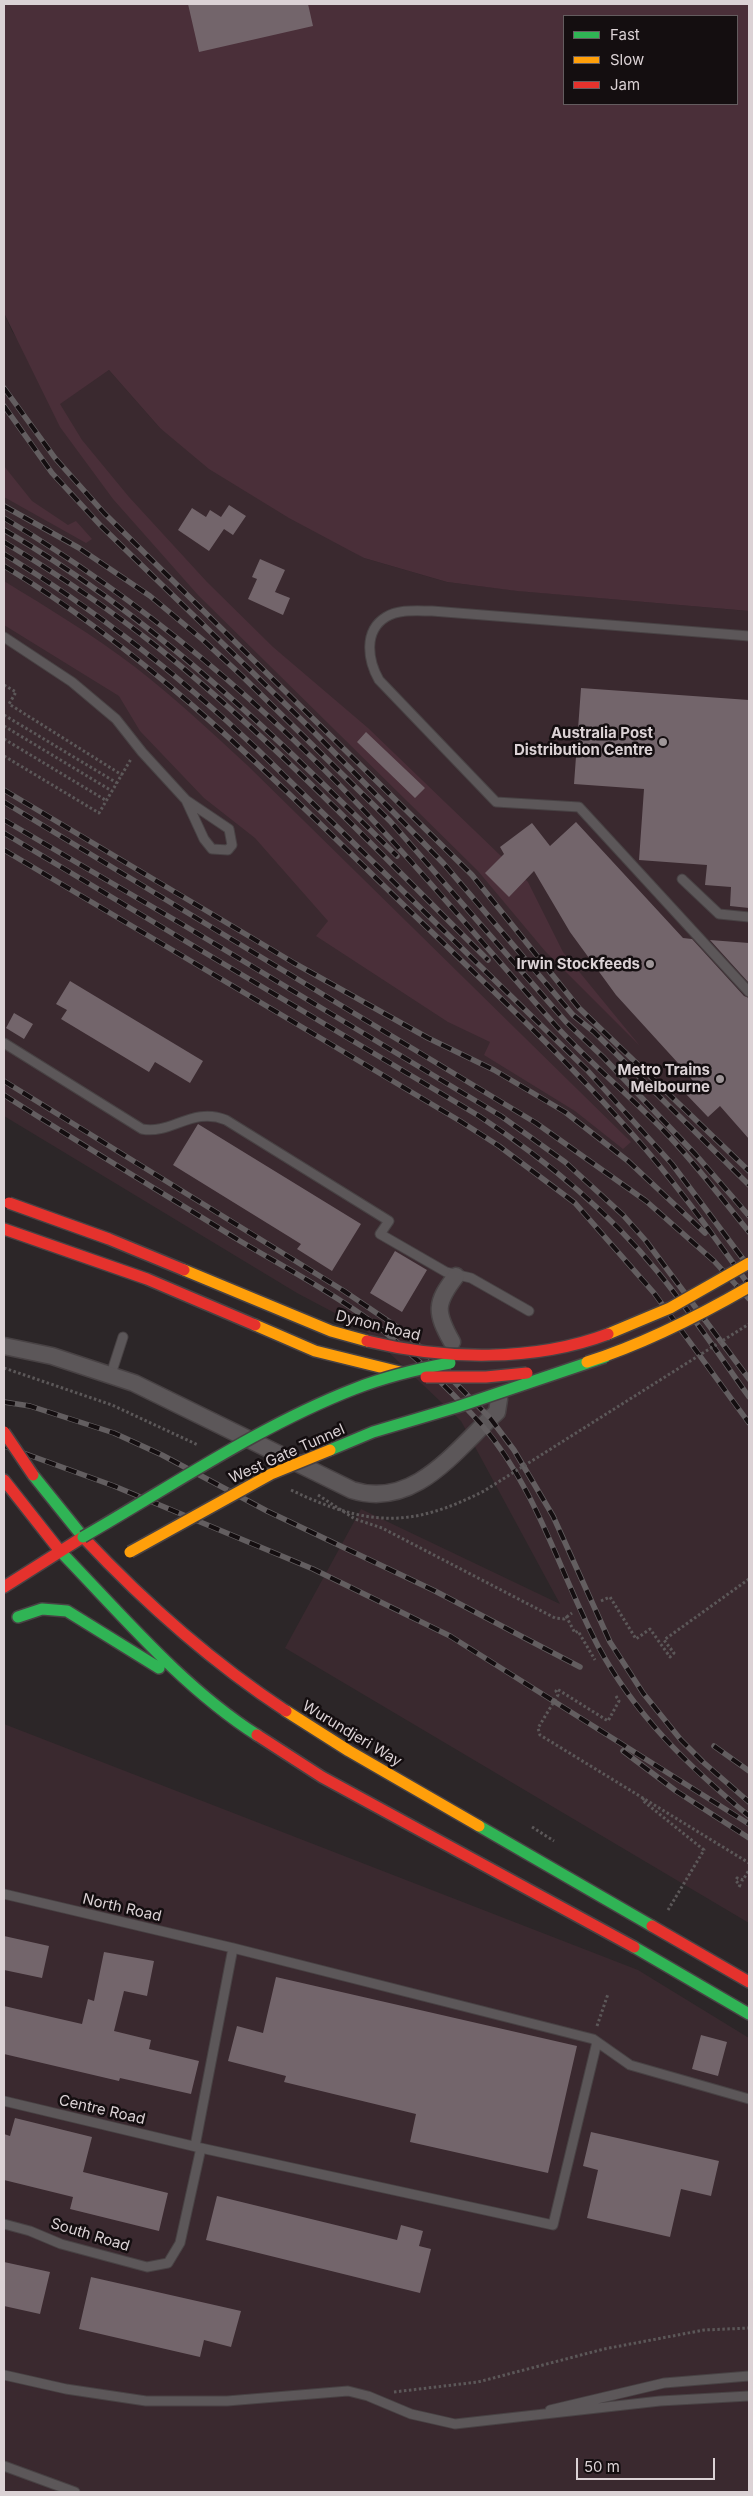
<!DOCTYPE html>
<style>
body{margin:0}
#map{position:relative;width:753px;height:2496px;overflow:hidden;background:#2c2628;font-family:Inter,sans-serif}
canvas{display:block}
.frame{position:absolute;inset:0;border:5px solid #dbd2d5;pointer-events:none}
.legend{position:absolute;left:563px;top:15px;width:175px;height:90px;box-sizing:border-box;background:#140e10;border:1px solid #645c5f;margin:0;padding:6px 9px;list-style:none;font-size:15px;color:#dbd2d5}
.legend li{display:flex;align-items:center;gap:10px;height:25px}
.legend b{width:25px;border:1px solid #645c5f}
.scale{position:absolute;left:576px;top:2458px;width:139px;height:22px;box-sizing:border-box;border:2px solid #dbd2d5;border-top:0;padding-left:6px;font-size:15px;line-height:18px;white-space:nowrap;color:#dbd2d5;-webkit-text-stroke:4px #140e10;paint-order:stroke}
</style>
<div id="map">
<canvas width="753" height="2496"></canvas>
<div class="frame"></div>
<ul class="legend">
<li><b style="height:6px;background:#30b455"></b>Fast</li>
<li><b style="height:6px;background:#ff9f0a"></b>Slow</li>
<li><b style="height:6px;background:#e5322d"></b>Jam</li>
</ul>
<div class="scale">50 m</div>
</div>
<script>
const ctx = document.querySelector('canvas').getContext('2d');
ctx.lineJoin = 'round';
function paint(path, color) { ctx.fillStyle = color; ctx.fill(path, 'evenodd'); }
function strokePath(path, color, width, dash) { ctx.strokeStyle = color; ctx.lineWidth = width; ctx.lineCap = dash ? 'butt' : 'round'; ctx.setLineDash(dash || []); ctx.stroke(path); }
function label(font, color, halo, rows, align = 'center') {
  ctx.font = font + ' Inter,sans-serif'; ctx.lineWidth = 5; ctx.setLineDash([]); ctx.textBaseline = 'middle'; ctx.strokeStyle = halo; ctx.fillStyle = color; for (const [text, x, y, turn = 0] of rows) {
    ctx.save(); ctx.translate(x, y); ctx.rotate((+turn || 0) * Math.PI / 180); ctx.textAlign = isNaN(turn) ? turn : align; if (halo) ctx.strokeText(text, 0, 0); ctx.fillText(text, 0, 0); ctx.restore();
  }
}
const built = new Path2D(`
 M4 313 12 331 60 403 109 370 160 428 364 558 447 582 520 591 749 611V1923L285 1648 361 1509 560 1604 461 1421 363 1328 297 1293 4 1116Z
 M4 1724 638 1970 749 2038V2492H4Z`);
const green = new Path2D(`
 M4 4H749V611L517 591 447 582 364 558 289 518 209 469 160 428 109 370 60 404 82 440 129 497 207 582 273 647 368 728 528 882 563 952 640 1046 545 951 478 871 198 595 113 499 60 427 4 313ZM564 16H737V104H564Z
 M4 466 32 501 68 525 76 521 92 539 86 543 4 497Z
 M4 581C48 608 93 635 135 667 174 697 210 731 247 765L631 1142 623 1149 575 1111 484 1055 490 1042 448 1022 316 936 328 921 255 838 204 798 140 731 119 696 4 625Z`);
const building = new Path2D(`
 M188 4H308L313 26 199 52Z
 M229 505 246 516 233 535 224 529 209 551 178 530 192 508 206 517 210 510 221 517Z
 M260 559 285 570 275 592 290 598 283 615 248 599 257 579 252 577Z
 M581 688 749 700V908L730 906 731 887 705 885 707 865 639 860 644 789 574 784Z
 M366 732 425 788 415 798 357 742Z
 M576 822 683 938 692 939 744 996 749 998V1139L720 1106 708 1117 685 1093 695 1084 688 1074 616 995 570 932 534 871 509 897 485 873 504 854 500 847 532 823 550 846Z
 M710 940 749 943V983Z
 M70 981 203 1061 190 1083 155 1062 149 1072 61 1019 67 1010 56 1004Z
 M14 1013 33 1024 24 1039 6 1028Z
 M198 1124 361 1224 332 1271 297 1249 301 1244 173 1165Z
 M395 1251 427 1270 402 1312 370 1293Z
 M4 1936 49 1946 42 1978 4 1970Z
 M104 1952 154 1961 147 1996 124 1991 114 2031 151 2040 149 2049 199 2061 191 2094 120 2078 119 2081 4 2054V2006L82 2024 88 1999 94 2001Z
 M276 1977 577 2046 548 2173 410 2142 416 2114 284 2082 286 2076 228 2061 237 2026 263 2033Z
 M701 2035 727 2042 718 2076 692 2069Z
 M15 2118 92 2137 83 2172 168 2193 159 2231 70 2209 73 2197 4 2180V2134L10 2136Z
 M591 2132 719 2161 711 2196 681 2189 670 2237 587 2218 598 2170 583 2166Z
 M217 2196 397 2240 401 2225 423 2231 419 2246 431 2249 420 2293 206 2240Z
 M4 2262 50 2272 40 2314 4 2306Z
 M91 2277 241 2311 231 2347 204 2340 200 2357 79 2329Z`);
const path = new Path2D(`
 M4 685 16 692 9 704 122 775
 M4 715 117 783
 M4 726 112 791
 M4 739 107 801
 M4 756 99 813 131 759
 M318 1495 355 1519 382 1528 555 1618 564 1619 572 1613
 M601 1601 610 1597 636 1639 650 1629 670 1657 674 1653 664 1640 749 1579
 M566 1616 575 1633 578 1631 595 1660
 M616 1696 619 1701 608 1721 557 1689 556 1691 558 1695 538 1728 540 1735 749 1863
 M644 1798 642 1800 704 1850 668 1910
 M532 1827 554 1841
 M739 1887 740 1885 736 1881 737 1878 743 1880 749 1870
 M597 2026 608 1994
 M394 2392 478 2382 604 2349 704 2330 749 2328`);
const lane = new Path2D(`
 M749 636 432 611C417 611 399 609 386 617 363 631 368 661 379 680L496 802 579 807 749 992
 M4 637 72 682 116 719 142 752 186 800 229 829 232 845 228 850 212 849 204 839 186 800
 M682 879 719 914 749 917
 M4 1043 142 1129C171 1135 193 1106 226 1120L389 1221 380 1234 446 1272 471 1278 529 1311
 M111 1374 123 1337
 M4 1894 233 1948 593 2039 630 2065 749 2099
 M4 2101 201 2148 553 2225 597 2042
 M195 2146 233 1948
 M4 2224 30 2231 61 2244 147 2267 168 2263 180 2243 201 2148
 M4 2375 66 2389 146 2401H227L348 2391 368 2396 411 2414 455 2424 660 2401 749 2396
 M550 2410 664 2383 749 2376
 M4 2466 75 2492`);
const street = new Path2D(`
 M452 1342C435 1312 435 1303 456 1276
 M4 1346 52 1356 134 1383 352 1490C415 1510 456 1449 497 1412L499 1399`);
const fast = new Path2D(`
 M33 1475 83 1537
 M60 1551C122 1615 182 1687 257 1735
 M18 1617 42 1609 67 1611 159 1668
 M479 1826 652 1926
 M634 1947 749 2014`);
const slow = new Path2D(`
 M255 1325 315 1351 400 1372
 M286 1711 349 1751 479 1826`);
const jam = new Path2D(`
 M4 1229 147 1279 255 1325
 M4 1480 60 1551
 M4 1587 83 1537C145 1603 210 1661 286 1711
 M257 1735 322 1777 634 1947
 M652 1926 749 1982`);
const rail = new Path2D(`
 M4 388 55 458 104 513 472 875 579 1008 749 1171
 M4 406 52 473 101 526 307 725 407 826 444 864 573 1015 594 1032 749 1185
 M4 506 79 548 150 596 203 640 242 676 390 821 566 1022 603 1057 696 1155 749 1216
 M4 518C146 603 272 710 384 832 443 896 499 962 557 1027 591 1064 630 1096 665 1132 695 1163 722 1199 749 1232
 M4 530C154 617 275 736 397 856
 M4 542C57 574 108 608 156 646 274 740 381 855 488 960
 M4 554C96 610 179 675 257 749L587 1070 672 1164 749 1267
 M4 566C147 652 264 769 383 885 467 967 556 1047 634 1136 676 1183 712 1234 749 1285
 M4 790 294 963 428 1038 494 1070 565 1112 628 1161 705 1233
 M4 802 536 1123 646 1201 714 1261 749 1299
 M4 820 180 923 501 1116 565 1162 623 1215 646 1241 749 1379
 M4 833 479 1116C546 1160 606 1209 657 1271 690 1311 719 1355 749 1397
 M4 850 460 1121 499 1146 575 1203 654 1293 749 1423
 M4 1081 344 1291 406 1333 490 1418 514 1450 553 1516 610 1642 643 1693 681 1740 703 1762 749 1802
 M4 1095C82 1145 161 1192 240 1241 284 1267 331 1292 372 1322 410 1351 449 1389 481 1424 537 1488 559 1572 598 1646 635 1715 689 1767 749 1816
 M4 1402 30 1406 114 1433 162 1455 267 1511 435 1591 580 1667
 M4 1446 114 1486 313 1569 450 1636 749 1824
 M714 1746 749 1771
 M623 1751 676 1791 749 1838`);
const pathBridge = new Path2D(`
 M4 1368 112 1405 198 1445
 M291 1490C367 1526 409 1529 484 1491L749 1324`);
const fastBridge = new Path2D(`
 M330 1450 373 1432 457 1407 605 1357
 M83 1537C172 1486 259 1426 354 1389 385 1377 417 1369 450 1363`);
const slowBridge = new Path2D(`
 M184 1270 331 1331 367 1341
 M608 1334 670 1308 749 1263
 M587 1362C644 1344 697 1317 749 1287
 M130 1552 271 1474 330 1450`);
const jamBridge = new Path2D(`
 M9 1203 109 1239 184 1270
 M367 1341C444 1360 534 1362 608 1334
 M426 1377H486L527 1373
 M4 1432 33 1475`);
const markers = [
 [663,742,5,"#9e9698"],
 [650,964,5,"#9e9698"],
 [720,1079,5,"#9e9698"]
];
const poiNames = [
 ["Australia Post",653,733],
 ["Distribution Centre",653,750],
 ["Irwin Stockfeeds",640,964],
 ["Metro Trains",710,1070],
 ["Melbourne",710,1087]
];
const streetNames = [
 ["Dynon Road",378,1326,14],
 ["West Gate Tunnel",287,1454,-24],
 ["Wurundjeri Way",352,1734,31],
 ["North Road",122,1908,13],
 ["Centre Road",102,2110,13],
 ["South Road",90,2235,17]
];
paint(built, '#3a292f');
paint(green, '#4a2f39');
paint(building, '#73656b');
strokePath(lane, '#484244', 11);
strokePath(street, '#484244', 19);
strokePath(fast, '#484244', 14);
strokePath(slow, '#484244', 14);
strokePath(jam, '#484244', 14);
strokePath(path, '#5c5859', 3, [2.5, 2.5]);
strokePath(lane, '#5c5759', 9);
strokePath(street, '#5c5759', 16);
strokePath(fast, '#30b455', 11);
strokePath(slow, '#ff9f0a', 11);
strokePath(jam, '#e5322d', 11);
strokePath(rail, '#635e60', 5.5);
strokePath(rail, '#140e10', 4, [11]);
strokePath(fastBridge, '#484244', 14, []);
strokePath(slowBridge, '#484244', 14, []);
strokePath(jamBridge, '#484244', 14, []);
strokePath(pathBridge, '#5c5859', 3, [2.5, 2.5]);
strokePath(fastBridge, '#30b455', 11);
strokePath(slowBridge, '#ff9f0a', 11);
strokePath(jamBridge, '#e5322d', 11);
for (const [x, y, r, color] of markers) { const dot = new Path2D(); dot.arc(x, y, r, 0, 2 * Math.PI); ctx.fillStyle = color; ctx.fill(dot); strokePath(dot, '#140e10', 2); }
label('bold 15px', '#dbd2d5', '#140e10', poiNames, 'right');
label('15px', '#dbd2d5', '#140e10', streetNames);
</script>
